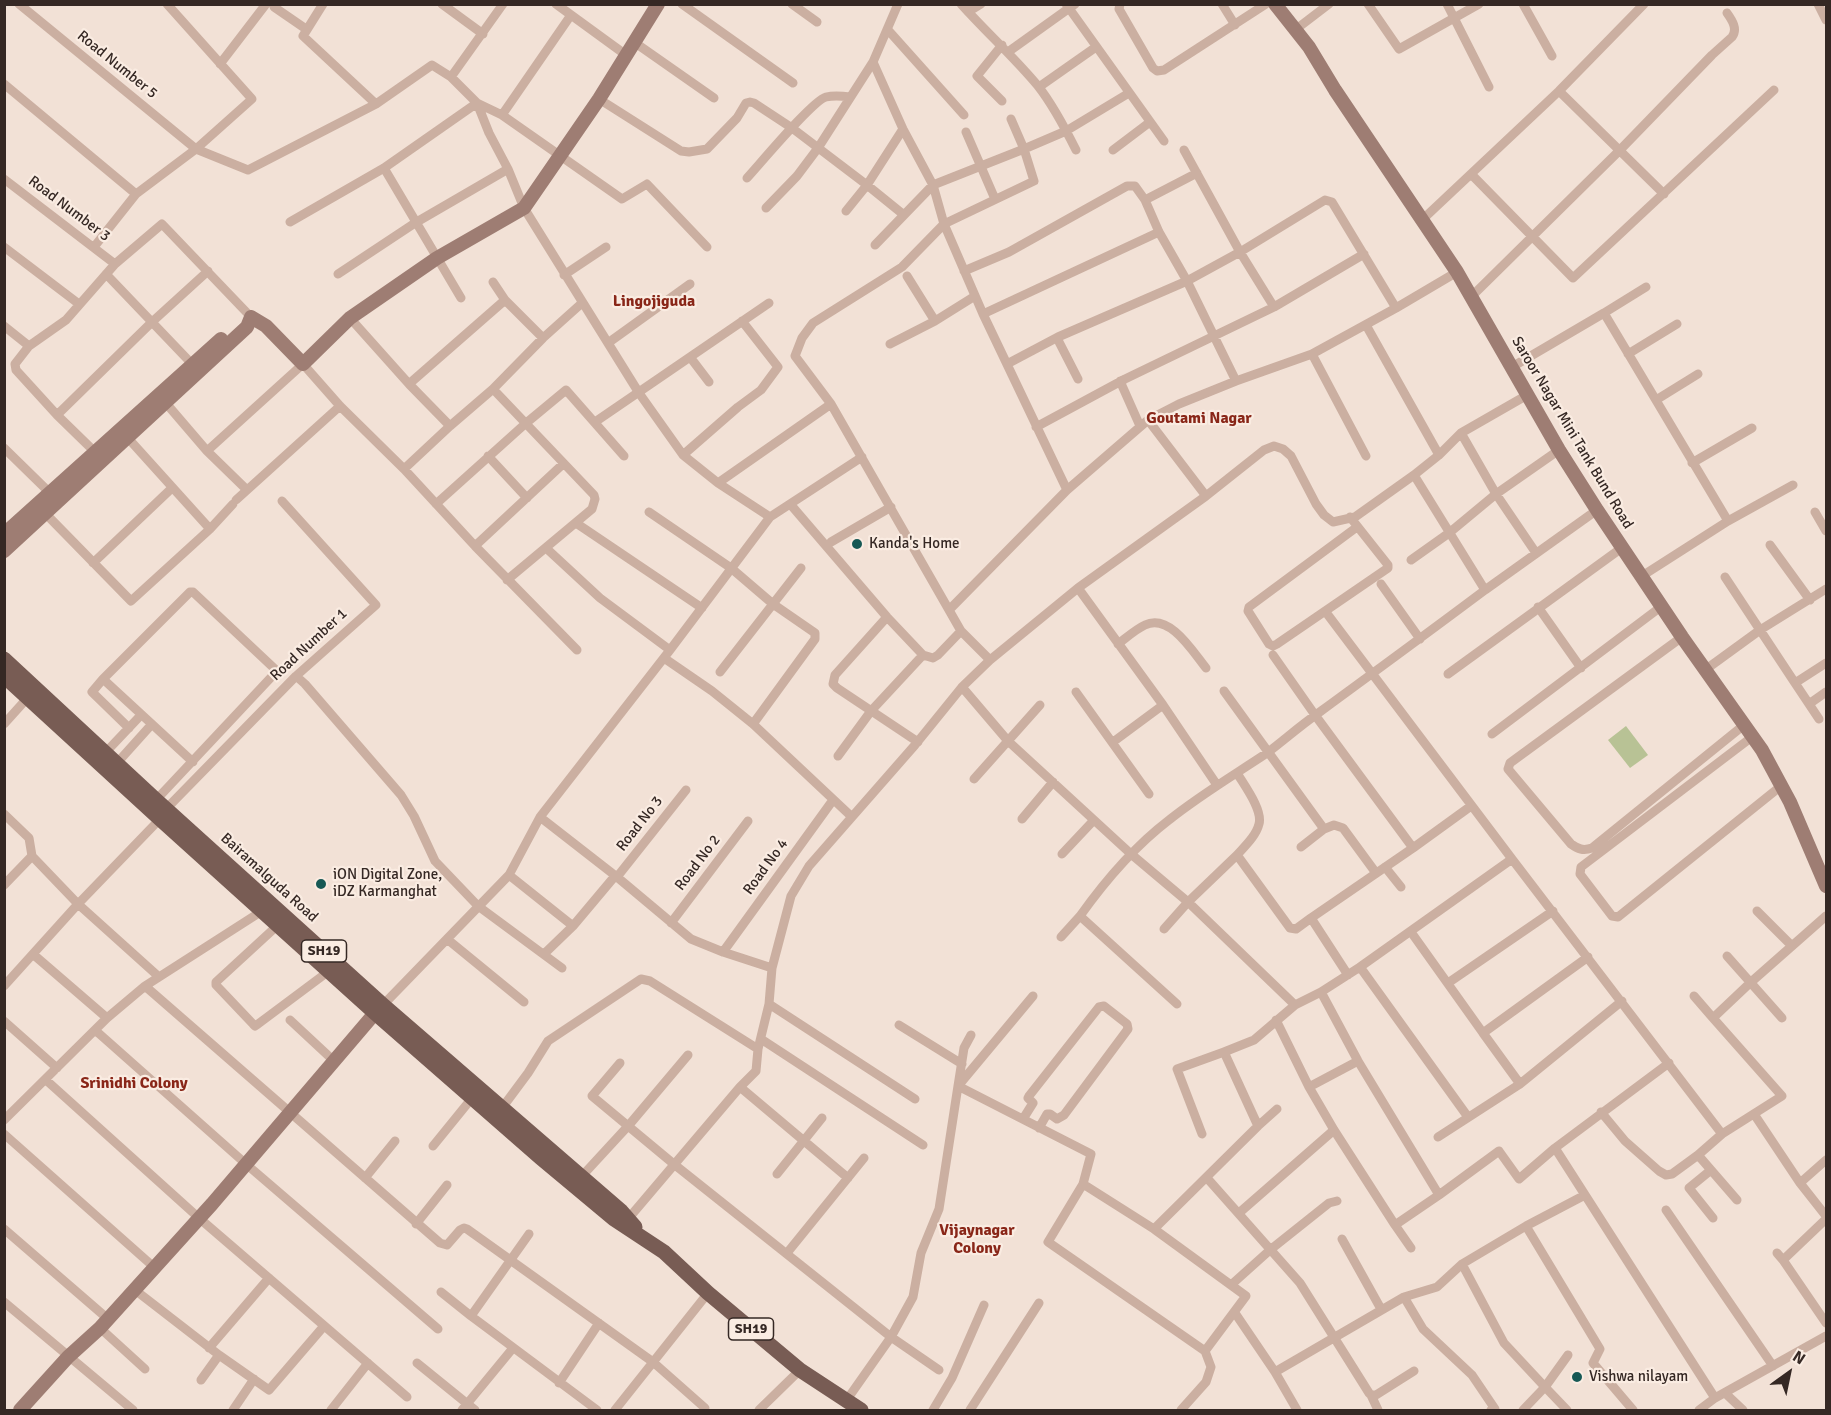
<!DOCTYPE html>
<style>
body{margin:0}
#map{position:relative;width:1831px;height:1415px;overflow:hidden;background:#f2e1d6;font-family:Signika,sans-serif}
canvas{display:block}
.frame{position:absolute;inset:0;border:6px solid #352824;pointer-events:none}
.north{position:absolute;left:1759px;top:1343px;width:60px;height:60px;-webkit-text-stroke:4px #faece2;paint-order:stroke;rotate:33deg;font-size:16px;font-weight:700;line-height:24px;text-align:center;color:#352824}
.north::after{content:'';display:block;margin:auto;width:21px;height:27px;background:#352824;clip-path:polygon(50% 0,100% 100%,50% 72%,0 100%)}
</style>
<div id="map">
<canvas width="1831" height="1415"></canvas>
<div class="frame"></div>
<div class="north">N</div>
</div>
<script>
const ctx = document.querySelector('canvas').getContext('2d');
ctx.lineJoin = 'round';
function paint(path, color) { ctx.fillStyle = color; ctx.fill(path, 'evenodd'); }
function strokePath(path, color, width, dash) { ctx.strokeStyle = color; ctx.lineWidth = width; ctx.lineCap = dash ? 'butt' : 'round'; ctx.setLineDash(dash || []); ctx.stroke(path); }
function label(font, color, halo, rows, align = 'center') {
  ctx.font = font + ' Signika,sans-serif'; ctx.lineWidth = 4.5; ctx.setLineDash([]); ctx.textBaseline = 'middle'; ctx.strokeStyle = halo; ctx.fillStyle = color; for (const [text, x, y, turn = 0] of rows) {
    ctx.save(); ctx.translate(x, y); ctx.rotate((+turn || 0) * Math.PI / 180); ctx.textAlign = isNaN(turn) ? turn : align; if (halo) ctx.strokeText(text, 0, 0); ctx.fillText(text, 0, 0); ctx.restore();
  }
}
const green = new Path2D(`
 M1626 726 1648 755 1630 768 1608 740Z`);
const street = new Path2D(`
 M19 4 196 149 248 170 376 104 432 65 451 77 477 103 502 115 622 199 647 184 707 247
 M276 4 274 7 306 29
 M323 4 303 36 376 104
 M442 4 483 34
 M556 4 626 55
 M682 4 793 83
 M792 4 817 22
 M961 4C986 32 1014 57 1038 86 1053 105 1065 128 1076 150
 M1066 4 1164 141
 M1120 4 1119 9 1153 68 1157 71 1164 70 1266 4
 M1222 4 1235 25
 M1368 4 1399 49 1479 4
 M1447 4 1489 87
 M1523 4 1552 56
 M1818 4 1826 20
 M968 12 981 4
 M888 30 964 115
 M1295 30 1329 4
 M634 42 714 98
 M1002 45 977 76 1002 101
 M1008 52 1075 4
 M873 62 903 129 933 185 944 224 983 314 1067 490
 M220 64 266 4
 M451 77 503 4
 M4 84 136 194
 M1039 87 1096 47
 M1559 91 1664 194
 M599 99 681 151 689 152 707 149 737 118 746 103 750 102 754 103 792 128 867 185 904 215
 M502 115 571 15
 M966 132 995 199
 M1113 150 1150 122
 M1184 150 1240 252 1274 307
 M384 168 461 298
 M1472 175 1573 278 1774 90
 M747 178C760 164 812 101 826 97 834 95 843 96 850 97
 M4 179 115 264
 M1145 200 1197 173
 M766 208 797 176 818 148 873 62 898 4
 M846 211 867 185 903 129
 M1422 220 1559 91 1644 4
 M290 222 384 168 477 103 489 133 508 169 524 208 639 393 683 455 718 483 770 517 862 457
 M875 245 933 185 1024 149 1066 131 1129 93
 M4 247 79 304
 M94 247 136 194 196 149 252 99 167 4
 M964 271 1009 252 1127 186H1135L1145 200 1159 232 1187 281 1236 381
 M106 274 192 364
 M338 274 415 223 508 169
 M564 275 606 247
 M907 276 935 321
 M493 282 505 300 543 338
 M1472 296 1619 151 1712 55 1732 37C1738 29 1732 20 1727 13
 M1604 313 1728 521
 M983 314 1159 232
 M350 318 409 384 450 426
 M1366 325 1439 455 1461 433 1529 394
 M4 326 29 346
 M1057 338 1078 379
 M608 343 690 284
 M890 344 935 321 975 296
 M1312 354 1366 456
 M1628 354 1677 324
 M690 357 709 382
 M1007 364 1058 337 1187 281 1240 252 1325 200 1332 202 1396 308
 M1512 367 1604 313 1646 287
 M1120 381 1140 426
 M409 384 505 300
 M493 389 594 495 595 499 592 509 507 580
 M1656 400 1698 374
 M165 402 207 451 246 489
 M57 415 152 322 208 271
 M1148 420 1206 496
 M595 422 769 303
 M1036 427 1125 379 1274 307 1364 254
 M1461 433 1496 494 1536 553
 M127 437 210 529
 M4 448 50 493
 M207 451 303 364 340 406 404 469 475 546 577 650
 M97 454 57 415 16 370 15 364 29 346 66 320 115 264 162 224 251 317
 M683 455 738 407 761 390 778 367 742 321
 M488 456 527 498
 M1692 463 1752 428
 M404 469 450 426 493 389 543 338 582 303
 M1414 475 1485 590 1597 510
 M718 483 831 404
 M236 500 340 406
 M436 504 525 424 566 390 624 456
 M791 505 887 617 923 655 933 658 938 655 961 631
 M43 511 131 601 210 529 233 504
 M649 512 731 568 773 604 815 633V639L753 724
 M1815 512 1826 531
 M1350 517 1388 565V568L1277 644 1273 646 1269 644 1248 611 1249 607 1357 527
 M576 523 702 608
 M831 542 891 507
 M1770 545 1810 600
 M475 546 563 464
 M546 548 600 598 670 650
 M1411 560 1449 533 1496 494 1559 450
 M93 563 172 488
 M1642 576 1728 521 1793 485
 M1725 577 1795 683 1826 663
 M1381 584 1420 639
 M1078 588 1163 705 1217 785
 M1538 607 1581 668
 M950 609 1067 490 1148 420 1179 404 1236 381 1312 354 1396 308 1457 272
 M887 617 835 675 833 684 837 688 918 742
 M1682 637 1510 763 1508 769 1571 844C1578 849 1583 851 1592 848L1744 725
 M1118 644C1126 638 1136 629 1145 625 1170 613 1193 652 1206 668
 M1273 655 1315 715 1413 848 1471 806
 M664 658 712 691 753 724 852 817
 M990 660 961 631 831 404 795 356 802 338 813 323 902 267 944 224 1034 181 1024 149 1011 119
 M1705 670 1760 630 1826 589
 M720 672 801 568
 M1448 674 1623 547
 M296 676 305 684 401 795 414 816 435 861 478 906 562 968
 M103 679 92 692 129 728
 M1795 683 1819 719
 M962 687 1008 741 1131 854 1188 902 1295 1005
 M1224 691 1324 829 1301 847
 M1076 692 1149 794
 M1809 704 1826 692
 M4 724 31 694
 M1492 734 1662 606
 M1752 737 1581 867 1580 874 1612 916 1618 917 1781 786
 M1113 742 1163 705
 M106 752 141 715
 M838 756 871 711 923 655
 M117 763 152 724
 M1237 773C1244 785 1263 810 1259 824 1256 836 1245 846 1237 855
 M974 779 1040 705
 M156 800 277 671 193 592H190L103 679 193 762
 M166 809 296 676 376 605 282 501
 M4 814 29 838 32 856
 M540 817 617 877 691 939 723 952 772 968
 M1022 819 1053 782
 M1324 829 1334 825 1343 828 1376 873
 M1062 854 1094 820
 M1512 859 1722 1134
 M1385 867 1401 887
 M509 875 573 926
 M617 877 686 790
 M4 885 32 856 78 904 4 986
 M1757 911 1792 946
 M671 923 748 821
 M278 925 216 982V985L253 1024 255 1026 258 1024 329 971
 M1164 929 1188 902 1237 855 1290 928 1296 929 1311 918
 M1411 932 1483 1033 1588 957
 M1061 937 1080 916
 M447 939 524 1002
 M723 952 833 800
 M544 954 573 926 615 876
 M34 955 107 1018
 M1727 956 1782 1018
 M1360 967 1468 1117
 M1348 975 1311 918 1413 848
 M158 976 78 904 160 819
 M1448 983 1553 911
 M145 986 440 1243 447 1245 460 1230 464 1228 467 1229 653 1362 705 1408
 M1321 992 1358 1061 1439 1195 1499 1151 1519 1179 1555 1148 1669 1063
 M1694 996 1713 1018
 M769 1004 915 1099
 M1177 1004 1080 916C1105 881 1135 846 1169 820 1200 795 1234 775 1267 753 1284 740 1300 726 1317 714 1373 673 1429 632 1485 590
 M383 1005 509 875 540 817 670 650 770 517
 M290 1020 334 1061
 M1276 1020 1309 1087 1334 1130 1395 1225 1439 1195
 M4 1021 57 1068
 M899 1025 962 1064
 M95 1030 246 1164 438 1329
 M1483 1033 1520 1084
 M971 1035 964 1048 958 1086 1091 1154 1083 1184 1048 1242 1205 1351 1211 1367 1206 1382 1181 1410
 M761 1039 923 1145
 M620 1063 592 1096 675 1165 891 1337 913 1297 921 1253 939 1209 958 1086 1033 996
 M46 1080 199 1218 407 1397
 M740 1087 848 1178
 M1309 1087 1358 1061
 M502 1108 528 1073 548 1041 641 979 650 981 758 1049
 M1601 1112 1625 1141 1659 1171 1666 1175 1672 1174 1698 1155 1722 1134 1782 1096 1713 1018 1750 983 1826 916
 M1754 1114 1800 1183 1826 1216
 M1023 1119 1033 1103 1028 1098 1029 1096 1099 1007 1104 1006 1127 1024 1128 1029 1064 1115 1057 1119 1050 1114H1047L1039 1128
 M4 1120 107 1018 145 986 262 911
 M1258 1126 1277 1109
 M4 1134 155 1268
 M1202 1134 1177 1069 1224 1052
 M1438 1137 1520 1084 1622 1001
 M433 1146 472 1098
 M1555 1148 1715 1398 1826 1336
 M1698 1155 1737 1200
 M1711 1170 1689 1188 1713 1218
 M777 1174 822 1118
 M582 1176 629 1125 688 1055
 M365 1178 395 1141
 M1207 1178 1300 1283 1369 1393 1371 1395H1376L1414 1371
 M1800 1183 1826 1160
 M1083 1184 1154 1229 1246 1296 1205 1351
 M1666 1210 1773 1366
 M1239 1213 1334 1130
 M628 1219 740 1087 756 1071 758 1049 769 1004 772 968 791 896 809 866 915 745 962 687 990 660 1078 588 1206 496 1264 450 1274 446 1283 449 1291 456 1316 504 1324 515 1333 522 1355 517 1414 475 1439 455
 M416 1224 447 1185
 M1395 1225 1411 1248
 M1526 1226 1600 1349 1593 1363 1633 1410
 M4 1229 108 1319
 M1154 1229 1258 1126 1224 1052 1254 1040 1295 1005 1321 992 1360 967 1512 859 1328 615
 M1342 1239 1381 1309
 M787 1253 864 1158
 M1777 1253 1783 1260 1826 1219
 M1783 1260 1826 1323
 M1462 1264 1504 1343 1545 1387 1568 1355
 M1231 1285 1270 1250 1329 1203 1337 1201
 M135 1290 219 1355 269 1390 324 1326
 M441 1292 471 1316 529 1234
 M1404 1297 1423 1329 1472 1375 1495 1409 1491 1410
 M4 1302 133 1410
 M1235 1313 1275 1372 1297 1410
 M471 1316 597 1410
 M100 1328 145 1369
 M209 1348 269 1278
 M417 1363 475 1410
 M1275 1372 1404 1297 1437 1287 1462 1264 1526 1226 1585 1195
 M201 1380 219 1355
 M559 1383 599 1323
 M1725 1393 1743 1410
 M1371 1395 1378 1410
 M846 1401 891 1337 939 1370
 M233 1410 254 1379
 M331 1410 368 1363
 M462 1410 513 1348
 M615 1410 708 1293
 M759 1410 800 1370
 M933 1410 952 1378 984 1305
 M970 1410 1039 1303
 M1523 1410 1545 1387 1567 1410
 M1699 1410 1715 1398`);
const secondary = new Path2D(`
 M1275 4 1309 47 1335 90 1457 272 1559 450 1597 510 1682 637 1762 750 1790 802 1826 886
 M251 317 266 326 303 364 350 318 437 258 524 208 599 99 658 4
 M4 534 221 339
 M4 551 247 327 251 317
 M20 1410 68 1357 100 1328 212 1204 375 1013`);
const primary = new Path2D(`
 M4 659 156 800 383 1005 621 1211 635 1227
 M4 676 160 819 375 1013 541 1158 614 1219 664 1252 708 1293 800 1370 861 1410`);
const markers = [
 [857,544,6,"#175955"],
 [321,884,6,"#175955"],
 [1577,1377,6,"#175955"]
];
const shields = [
 [324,951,45],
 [751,1329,45]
];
const shieldNames = [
 ["SH19",324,951],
 ["SH19",751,1329]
];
const streetNames = [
 ["Road Number 5",117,65,39],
 ["Road Number 3",69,209,37],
 ["Saroor Nagar Mini Tank Bund Road",1572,433,59],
 ["Road Number 1",309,645,-43],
 ["Road No 3",640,824,-52],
 ["Road No 2",698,863,-53],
 ["Road No 4",766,867,-54],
 ["Bairamalguda Road",269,878,42]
];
const poiNames = [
 ["Kanda's Home",869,544],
 ["iON Digital Zone,",333,875],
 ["iDZ Karmanghat",333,892],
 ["Vishwa nilayam",1589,1377]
];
const neighbourhoodNames = [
 ["Lingojiguda",654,302],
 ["Goutami Nagar",1199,419],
 ["Srinidhi Colony",134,1084],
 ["Vijaynagar",977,1231],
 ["Colony",977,1249]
];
paint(green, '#b8c295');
strokePath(street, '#cbafa1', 9);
strokePath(secondary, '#9e7d73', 14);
strokePath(primary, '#785c54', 15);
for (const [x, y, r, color] of markers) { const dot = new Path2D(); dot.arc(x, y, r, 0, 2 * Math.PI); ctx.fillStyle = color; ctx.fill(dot); strokePath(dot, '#faece2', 2); }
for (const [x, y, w] of shields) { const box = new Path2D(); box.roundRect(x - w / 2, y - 11, w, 22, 4.5); ctx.fillStyle = '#faece2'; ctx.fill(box); strokePath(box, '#352824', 1.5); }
label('bold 14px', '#352824', null, shieldNames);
label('15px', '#352824', '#faece2', streetNames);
label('15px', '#352824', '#faece2', poiNames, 'left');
label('bold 16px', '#892618', '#faece2', neighbourhoodNames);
</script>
